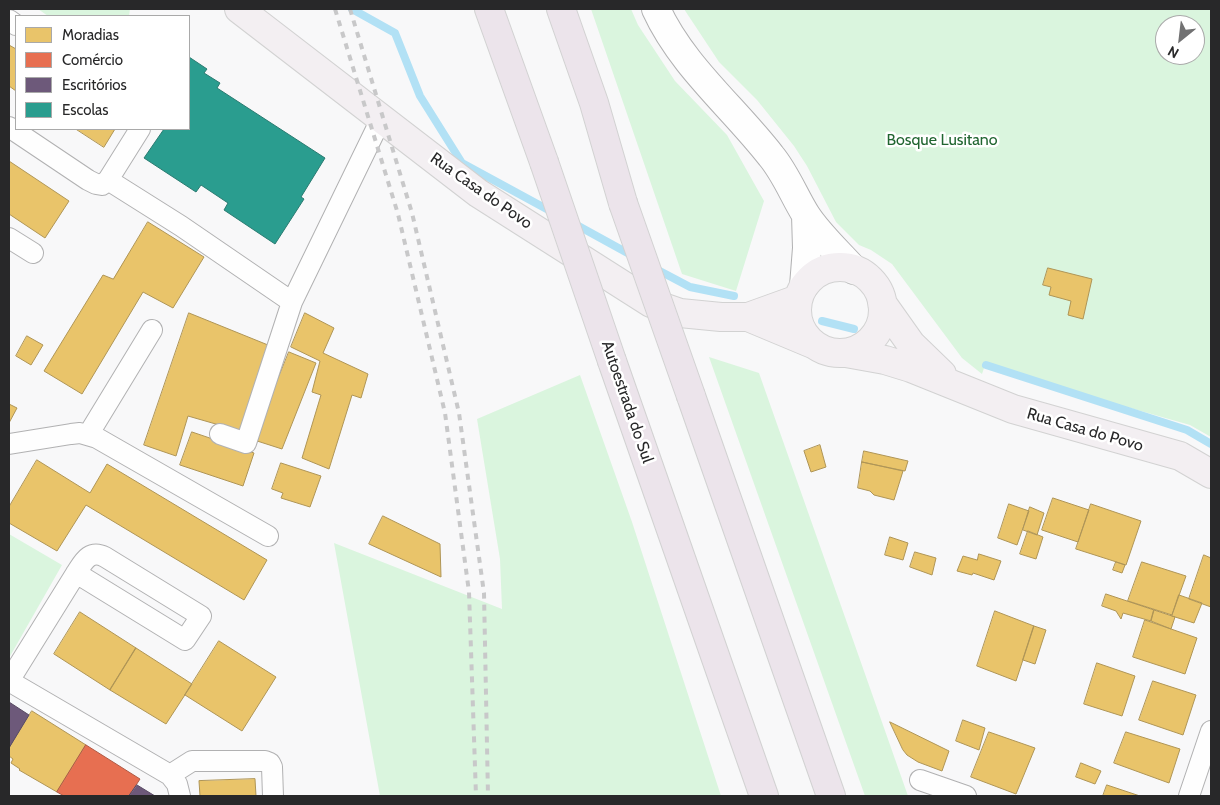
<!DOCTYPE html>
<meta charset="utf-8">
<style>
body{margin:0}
#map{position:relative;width:1220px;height:805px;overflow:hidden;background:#f8f8f9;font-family:Cabin,sans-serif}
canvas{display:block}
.frame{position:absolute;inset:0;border:10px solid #282829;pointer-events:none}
.legend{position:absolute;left:15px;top:15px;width:175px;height:115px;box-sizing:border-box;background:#fff;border:1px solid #a9a9a9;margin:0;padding:6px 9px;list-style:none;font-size:15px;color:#282829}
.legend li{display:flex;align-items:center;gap:10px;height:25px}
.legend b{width:25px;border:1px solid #a9a9a9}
.north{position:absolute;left:1155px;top:15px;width:50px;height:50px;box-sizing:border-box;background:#fff;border:1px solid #a9a9a9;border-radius:50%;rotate:209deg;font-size:14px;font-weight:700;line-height:20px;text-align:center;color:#282829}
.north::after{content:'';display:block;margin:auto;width:18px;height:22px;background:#717172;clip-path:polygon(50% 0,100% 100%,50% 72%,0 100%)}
</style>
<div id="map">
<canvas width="1220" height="805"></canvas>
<div class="frame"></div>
<ul class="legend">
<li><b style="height:14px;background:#e9c46a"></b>Moradias</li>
<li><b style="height:14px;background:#e76f51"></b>Comércio</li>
<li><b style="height:14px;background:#6d597a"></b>Escritórios</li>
<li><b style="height:14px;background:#2a9d8f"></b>Escolas</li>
</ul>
<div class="north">N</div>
</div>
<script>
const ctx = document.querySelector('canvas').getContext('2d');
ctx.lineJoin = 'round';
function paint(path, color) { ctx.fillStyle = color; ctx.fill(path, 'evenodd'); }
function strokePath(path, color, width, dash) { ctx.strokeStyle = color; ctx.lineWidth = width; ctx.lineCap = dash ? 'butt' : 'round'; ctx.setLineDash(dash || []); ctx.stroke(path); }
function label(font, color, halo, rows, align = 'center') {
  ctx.font = font + ' Cabin,sans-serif'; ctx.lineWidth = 5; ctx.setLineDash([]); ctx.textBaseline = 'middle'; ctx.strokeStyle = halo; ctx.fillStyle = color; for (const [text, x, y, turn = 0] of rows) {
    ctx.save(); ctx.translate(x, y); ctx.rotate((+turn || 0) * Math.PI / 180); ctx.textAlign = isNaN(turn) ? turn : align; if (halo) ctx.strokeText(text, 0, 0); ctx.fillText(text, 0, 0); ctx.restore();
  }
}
const green = new Path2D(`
 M38 9H130L129 16H48Z
 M591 9H631L638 25 675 81 727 135 764 201 736 291 682 274Z
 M684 9H1211V437L1190 425 1074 392 986 362 982 374 962 358 892 264 871 250 859 245 836 222 807 166 794 146 757 100 719 62ZM1165 25H1195V55H1165Z
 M709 357 759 373 908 796H865Z
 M580 375 632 522 721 796H380L334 543 502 609 500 559 477 419Z
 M9 534 62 565 9 658Z`);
const homes = new Path2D(`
 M9 45 16 49V91L9 86Z
 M76 129H115L104 147Z
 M9 161 69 201 45 238 9 214Z
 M148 222 204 257 173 308 143 292 82 394 44 371 103 275 113 279Z
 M1048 268 1092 279 1083 319 1068 315 1071 301 1049 295 1051 287 1043 285Z
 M189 313 268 345 240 431 188 416 176 456 144 445Z
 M305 313 334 328 323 353 368 374 361 398 352 395 329 469 302 458 321 395 312 392 320 361 291 347Z
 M27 336 43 345 31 365 16 356Z
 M289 352 316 363 282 449 254 440Z
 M9 404 17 408 9 423Z
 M192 432 254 453 243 486 180 465Z
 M820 445 826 467 811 472 804 451Z
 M864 451 908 461 905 471 862 462Z
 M37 460 90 493 107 464 267 560 244 600 86 505 57 551 9 523V507Z
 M862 462 903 471 894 500 874 495 870 491 858 488Z
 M281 463 321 476 310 507 281 498 283 493 272 489Z
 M1053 498 1089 510 1078 542 1042 530Z
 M1009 504 1029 511 1017 545 998 538Z
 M1091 504 1141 521 1126 565 1076 549Z
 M1030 507 1044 513 1037 535 1023 530Z
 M383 516 440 544 441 577 369 544Z
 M1028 531 1043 537 1036 559 1020 554Z
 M890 537 908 543 903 560 885 555Z
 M915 552 936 558 932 575 910 567Z
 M979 554 1001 561 994 580 973 573 972 575 957 571 963 556 977 560Z
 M1204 555 1211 558V607L1189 599Z
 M1116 562 1125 565 1122 573 1113 570Z
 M1142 562 1186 576 1172 615 1128 601Z
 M1106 594 1154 610 1151 621 1123 613 1121 619 1116 611 1102 606Z
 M1179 595 1202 603 1194 623 1172 616Z
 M1154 610 1175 617 1171 629 1151 621Z
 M995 611 1034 626 1016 681 977 666Z
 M80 612 136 648 110 690 54 654Z
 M1145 620 1197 638 1185 674 1133 657Z
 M1034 626 1046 630 1035 664 1023 660Z
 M219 641 276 677 242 731 185 695Z
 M136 648 192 684 166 724 110 690Z
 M1097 663 1135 676 1122 716 1084 704Z
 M1153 681 1196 695 1183 735 1139 720Z
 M32 711 86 745 57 792 19 770 20 769 11 763 13 759 9 756V748Z
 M963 720 985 728 979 750 956 741Z
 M890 722 949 751 942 771 918 762 907 755 903 750Z
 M989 732 1035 748 1016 794 971 777Z
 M1126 732 1180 749 1169 783 1114 763Z
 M1081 763 1101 771 1095 784 1076 777Z
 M255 779 256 796H200L199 781Z
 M1107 785 1140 796H1103Z`);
const shops = new Path2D(`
 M86 745 140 779 129 796H64L57 792Z`);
const offices = new Path2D(`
 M9 702 29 715 9 748Z
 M137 785 155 796H129Z`);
const schools = new Path2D(`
 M189 57 207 69 204 73 220 83 217 88 325 158 301 197 304 199 275 244 224 210 228 203 201 185 196 192 144 158 164 129H189Z`);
const stream = new Path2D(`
 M352 9 395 33 420 96 462 163 554 213
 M573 223 633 256
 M654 268 690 287 734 296
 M822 321 854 329
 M986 365 1187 430 1211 444`);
const street = new Path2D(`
 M9 20 16 25
 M9 127 88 180 96 184 102 185 108 180 140 129
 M108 180 181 226 292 302
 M9 238 33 253
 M220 434 246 443 292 302 381 119
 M88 435 152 330
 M9 444 71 434 80 433 97 438 268 536
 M9 681 78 570C85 559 91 550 105 557L201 616 185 640 76 573
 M9 681 170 775 177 784 180 796
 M170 775 192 761H265L270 763 272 767 273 796
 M920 780 966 796
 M1189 796 1211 731`);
const secondary = new Path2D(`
 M656 9C682 66 733 107 771 156 786 174 794 196 806 215 819 235 838 252 854 270
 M804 286 807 248 806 215`);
const primary = new Path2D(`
 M239 9 478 193 651 303 680 313 721 317H748L798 299
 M797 310a43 43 0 1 1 86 0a43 43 0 1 1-86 0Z
 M882 303 911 344 942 374
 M748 317 815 345
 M846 353 885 360 911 368 1013 409 1180 456 1211 474`);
const highway = new Path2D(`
 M489 9 544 162
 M561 9 594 103 623 203
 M612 361 764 796
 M691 396 831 796`);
const rail = new Path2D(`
 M335 9 398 214 445 413 469 592 476 796
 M350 9 412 213 459 413 484 593 488 796`);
const highwayBridge = new Path2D(`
 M544 162 612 361
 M623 203 691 396`);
const parkNames = [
 ["Bosque Lusitano",942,140]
];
const streetNames = [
 ["Rua Casa do Povo",481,191,35],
 ["Autoestrada do Sul",627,402,71],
 ["Rua Casa do Povo",1085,430,16]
];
paint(green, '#daf5de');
paint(homes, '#e9c46a');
strokePath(homes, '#af9556', 1);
paint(shops, '#e76f51');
strokePath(shops, '#ae5a45', 1);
paint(offices, '#6d597a');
strokePath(offices, '#584a62', 1);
paint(schools, '#2a9d8f');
strokePath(schools, '#297a70', 1);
strokePath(stream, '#b2e1f5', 8);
strokePath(street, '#b1b1b2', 22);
strokePath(secondary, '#b1b1b2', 30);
strokePath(primary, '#d2d2d2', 30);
strokePath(highway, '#d2d2d2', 30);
strokePath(street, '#fefefe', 20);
strokePath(secondary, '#fefefe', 28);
strokePath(primary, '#f3eff2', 28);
strokePath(highway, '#ece4eb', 28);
strokePath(rail, '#c8c8c9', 4, [6, 6]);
strokePath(highwayBridge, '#d2d2d2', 30, []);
strokePath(highwayBridge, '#ece4eb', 28);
label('16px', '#206530', '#fff', parkNames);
label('16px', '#282829', '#fff', streetNames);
</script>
